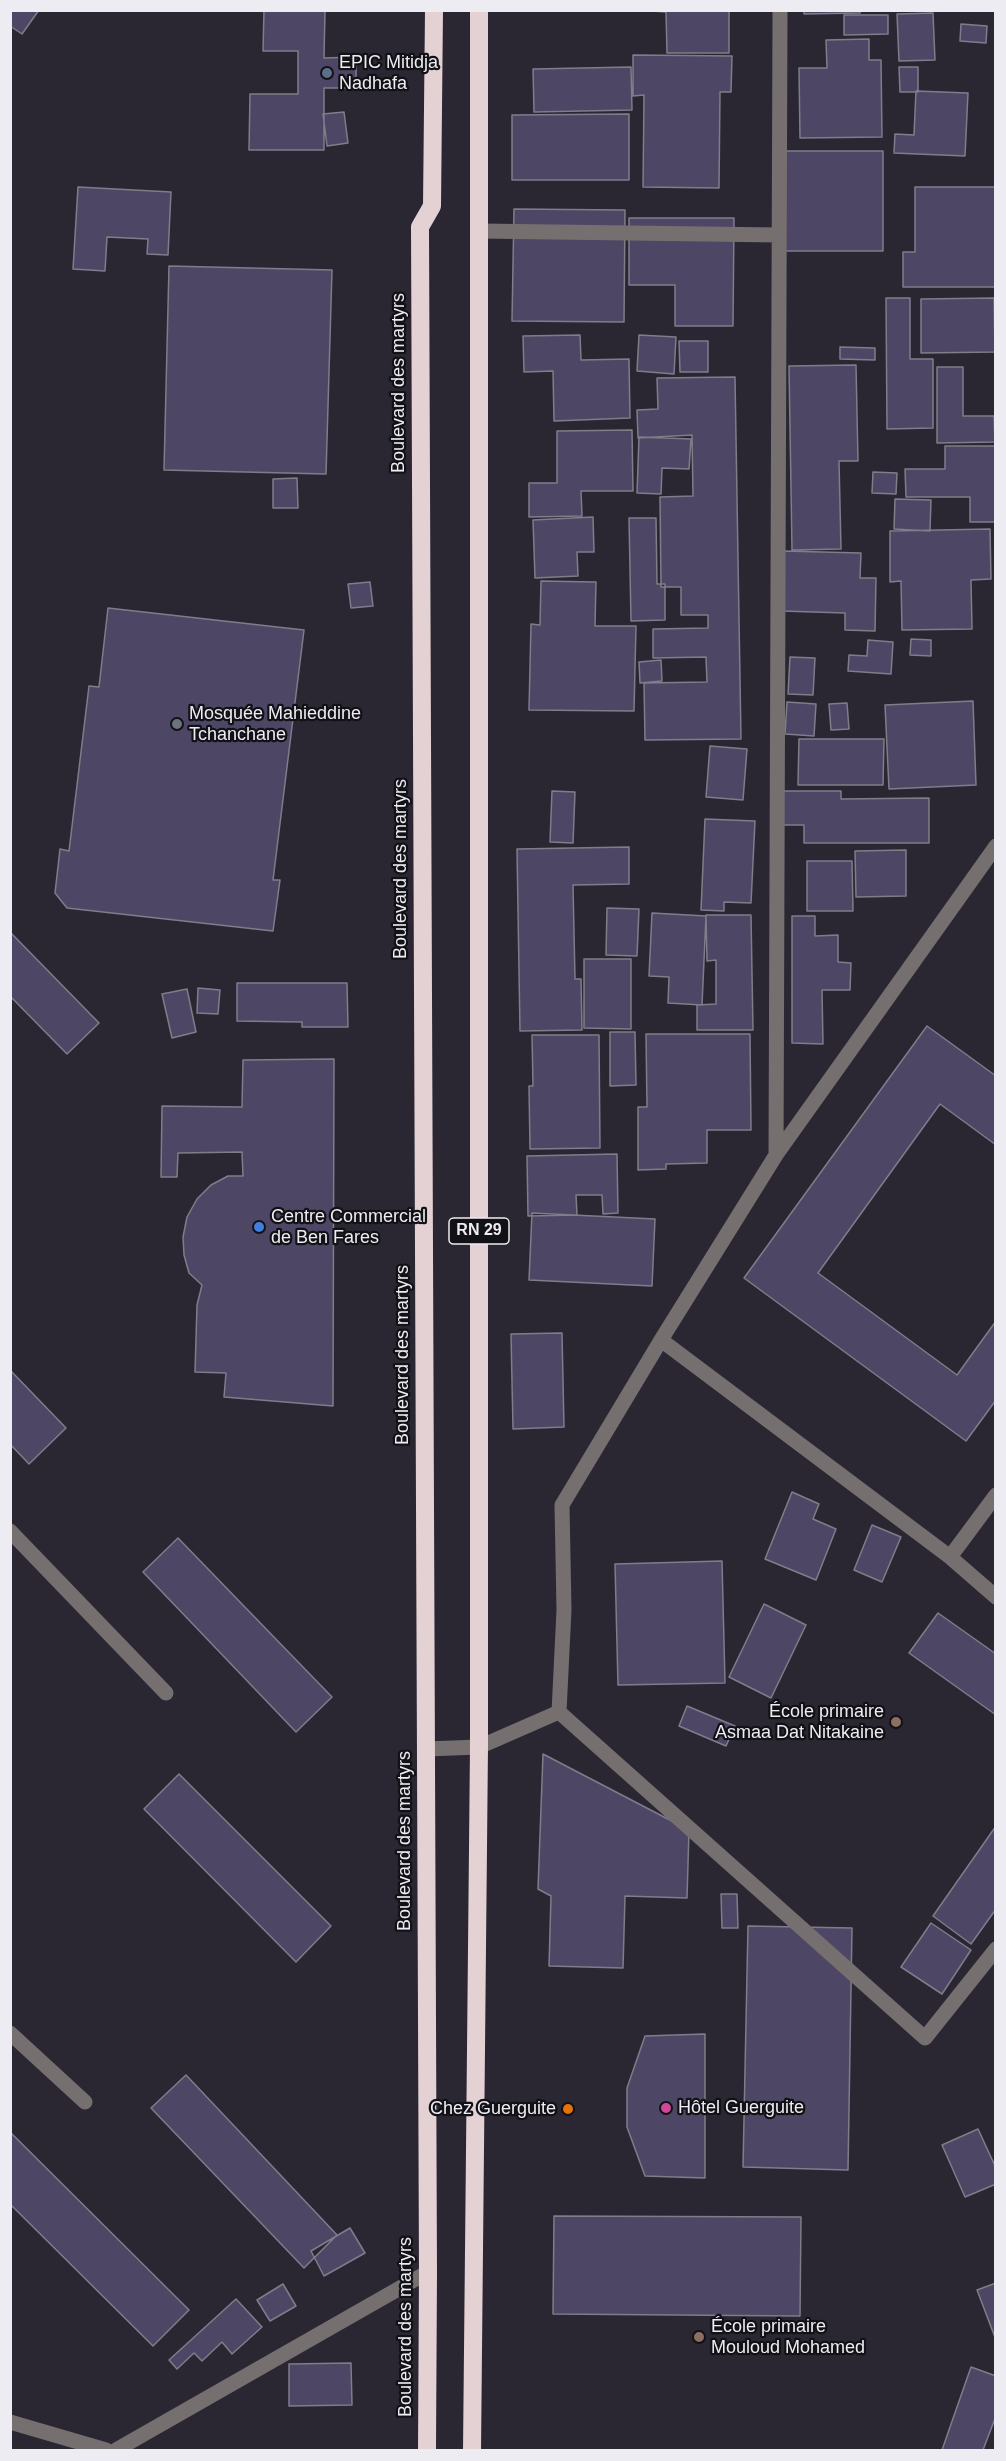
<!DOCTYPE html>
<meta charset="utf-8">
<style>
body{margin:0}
#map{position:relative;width:1006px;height:2461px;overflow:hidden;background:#2a2732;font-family:Helvetica,sans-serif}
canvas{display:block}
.frame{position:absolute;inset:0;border:12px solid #edecf3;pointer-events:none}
</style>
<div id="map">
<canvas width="1006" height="2461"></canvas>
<div class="frame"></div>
</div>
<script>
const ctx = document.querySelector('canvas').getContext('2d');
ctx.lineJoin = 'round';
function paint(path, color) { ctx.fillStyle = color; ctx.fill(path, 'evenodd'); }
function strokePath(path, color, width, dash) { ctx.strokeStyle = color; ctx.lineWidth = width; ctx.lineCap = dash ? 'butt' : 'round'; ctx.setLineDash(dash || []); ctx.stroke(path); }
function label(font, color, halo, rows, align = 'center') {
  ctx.font = font + ' Helvetica,sans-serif'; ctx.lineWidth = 4.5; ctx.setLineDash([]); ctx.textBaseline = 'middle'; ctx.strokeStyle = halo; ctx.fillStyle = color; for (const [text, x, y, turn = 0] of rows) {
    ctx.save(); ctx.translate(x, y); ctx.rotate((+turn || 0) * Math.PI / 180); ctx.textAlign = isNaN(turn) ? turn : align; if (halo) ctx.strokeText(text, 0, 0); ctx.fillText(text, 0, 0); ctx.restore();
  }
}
const building = new Path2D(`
 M10 10H39L22 34 10 26Z
 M264 10H325L324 58 356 57V88H324V150H249L250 94H298V51H263Z
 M639 10H729V53H667L666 12Z
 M804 10H860V13L804 14Z
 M933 13 935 60 899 61 897 14Z
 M844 15H888V34L844 35Z
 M961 24 987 26 986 43 960 41Z
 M869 39V60H881L882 137 800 138 799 68H827L826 40Z
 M633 55 732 56 731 92H720L719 188 643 187 644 95 633 96Z
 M631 67 632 110 534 112 533 69Z
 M899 67H918V92H900Z
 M916 91 968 93 965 156 894 153 895 134 914 135Z
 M344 112 348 143 327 146 323 114Z
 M629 114V180H512V115Z
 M784 151H883V251H784Z
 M78 187 171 192 168 255 147 254 148 239 107 237 105 271 73 269Z
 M915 187H996V287H903V252H915Z
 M514 209 625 210 624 322 512 321Z
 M629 218H734L733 326H675V285H629Z
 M169 266 332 270 326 474 164 470Z
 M886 298H910V359H933V428L887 429Z
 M994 298 995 352 921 353V299Z
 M580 335 581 360 629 359 630 418 554 421 553 371 524 372 523 336Z
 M639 335 676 337 674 374 637 371Z
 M679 341H708V372H680Z
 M840 347 875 348V360L840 359Z
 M856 365 858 461H839L841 549 792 550 789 366Z
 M937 367H963V416H994L995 442 937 443Z
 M735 377 741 739 645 740 644 683 707 682 706 657 653 658V629L708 628V615H681V587H661L660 497 693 496 692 435 638 438 637 410 658 409 657 378Z
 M632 430 633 491H581L582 516 529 517V483H557V431Z
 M639 437 691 439 689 469 662 468 661 494 637 493Z
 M945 446H996V522H970V497H906L905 469H945Z
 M873 472 897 473 896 494 872 493Z
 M297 478 298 508H273V479Z
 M895 499 931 500 930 531 894 529Z
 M593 517 594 552H577L578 576 535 578 533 520Z
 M629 518H656L657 584H665V620L631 621Z
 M990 529 991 579 971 580 972 629 902 630 901 581 890 582V531Z
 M784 551 861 553 860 578H876L875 631 845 630V613L782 611Z
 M541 581 596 582 595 626H636L634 711 529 710 531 624 540 625Z
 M370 582 373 606 351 608 348 584Z
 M108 608 304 630 273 880H280L273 931 67 908 55 893 60 849 69 851 89 686 99 687Z
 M911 639 931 640V656L910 655Z
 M868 640 893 642 891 674 848 671 849 655 867 656Z
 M790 657 815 658 813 695 788 694Z
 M661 660 662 681 640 683 639 662Z
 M973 701 976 785 889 789 885 705Z
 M787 702 816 704 814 736 785 734Z
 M847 703 849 729 831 730 829 704Z
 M799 739H884L883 785H798Z
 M710 746 747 749 743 800 706 797Z
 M552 791 575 792 573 843 550 842Z
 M782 791H841V799L929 798V843H804V825H782Z
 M705 819 755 821 751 903 724 902V911L701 910Z
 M629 847V884L573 885 575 979H581L582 1030 520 1031 517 849Z
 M906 850V896L856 897 855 851Z
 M807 861H852L853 911H807Z
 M607 908 639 909 637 956 606 955Z
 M652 913 706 916 702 1005 668 1003 669 977 649 976Z
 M706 915H751L753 1030H697V1005L716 1004V960L707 961Z
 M792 916H815V936L838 935V962L851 963 850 990H822L823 1044 792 1043Z
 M10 932 99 1023 67 1054 10 996Z
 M584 959H631V1029L584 1028Z
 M237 983H347L348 1027H302V1022L237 1021Z
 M198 988 220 990 218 1014 197 1013Z
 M187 989 196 1032 172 1038 162 994Z
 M927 1026 996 1076V1145L940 1104 818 1273 957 1375 996 1321V1400L966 1441 744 1278Z
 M610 1032H635L636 1085 610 1086Z
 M646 1034H750L751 1130H707V1163L666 1164V1169L638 1170V1107H647Z
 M532 1035H599L600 1148 530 1149 529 1086H533Z
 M334 1059 333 1406 224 1397 226 1373 195 1372 197 1305 202 1285 189 1273 184 1255 183 1237 187 1217 197 1199 211 1185 228 1176H243L242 1152 178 1153 177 1177H161L162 1106 242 1107 243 1060Z
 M617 1154 618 1213 603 1214 602 1195H576L577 1215 528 1216 527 1156Z
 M532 1213 655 1219 652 1286 529 1280Z
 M562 1333 564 1427 513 1429 511 1334Z
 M10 1370 66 1428 29 1464 10 1444Z
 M792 1492 819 1504 813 1519 836 1529 816 1580 765 1559Z
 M872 1525 901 1537 882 1582 854 1570Z
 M178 1538 332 1697 296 1732 143 1572Z
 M722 1561 725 1683 618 1685 615 1564Z
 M764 1604 806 1625 771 1698 729 1677Z
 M938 1613 996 1654V1715L909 1653Z
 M687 1706 735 1726 726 1746 679 1726Z
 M543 1754 689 1830 687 1898 625 1896 623 1968 549 1966 551 1896 538 1889Z
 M179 1774 331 1926 296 1962 144 1809Z
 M996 1826V1909L971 1944 933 1916Z
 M721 1894H737L738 1928H722Z
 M931 1923 971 1950 942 1994 901 1967Z
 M748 1926 852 1928 848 2170 743 2167Z
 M705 2034V2178L645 2176 627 2127V2088L645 2036Z
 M186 2075 337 2235 304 2268 151 2108Z
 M978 2129 996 2168V2184L965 2197 942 2145Z
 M10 2132 189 2310 153 2346 10 2204Z
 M554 2216 801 2217 800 2316 553 2314Z
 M350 2228 365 2253 324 2276 311 2251Z
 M996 2283V2340L977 2290Z
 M283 2284 296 2306 270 2321 257 2300Z
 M236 2299 262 2327 232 2354 222 2342 202 2361 194 2353 177 2369 169 2360Z
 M351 2363 352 2405 289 2406V2364Z
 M971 2367 996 2376V2416L983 2450H942Z`);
const minor = new Path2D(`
 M480 231 779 235
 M776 1155 780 10
 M661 1340 950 1557 996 1597
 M10 1531 166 1693
 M950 1557 996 1495
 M559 1712 564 1610 562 1505 661 1340 776 1155 996 846
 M559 1712 925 2038 996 1949
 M426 1749 479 1747 559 1712
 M10 2033 85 2102
 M10 2422 106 2450
 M116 2450 428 2272`);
const highway = new Path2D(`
 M427 2450 428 2272 420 227 432 206 434 10
 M472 2450 479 1747V10`);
const markers = [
 [327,73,6,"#5c6f8a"],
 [177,724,6,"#6b7280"],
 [259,1227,6,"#3f7fe0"],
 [896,1722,6,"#8d6e63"],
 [666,2108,6,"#d1479c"],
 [568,2109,6,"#e8710a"],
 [699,2337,6,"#8d6e63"]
];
const shields = [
 [479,1231,60]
];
const shieldNames = [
 ["RN 29",479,1231]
];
const poiNames = [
 ["EPIC Mitidja",339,63],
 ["Nadhafa",339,84],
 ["Mosquée Mahieddine",189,714],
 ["Tchanchane",189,735],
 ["Centre Commercial",271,1217],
 ["de Ben Fares",271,1238],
 ["École primaire",884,1712,"right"],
 ["Asmaa Dat Nitakaine",884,1733,"right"],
 ["Hôtel Guerguite",678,2108],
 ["Chez Guerguite",556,2109,"right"],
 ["École primaire",711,2327],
 ["Mouloud Mohamed",711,2348]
];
const streetNames = [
 ["Boulevard des martyrs",399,383,-90],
 ["Boulevard des martyrs",401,869,-90],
 ["Boulevard des martyrs",403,1355,-90],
 ["Boulevard des martyrs",405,1841,-90],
 ["Boulevard des martyrs",406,2327,-90]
];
paint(building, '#4e4665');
strokePath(building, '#807d8a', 1.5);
strokePath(minor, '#766f70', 15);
strokePath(highway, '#e3d1d4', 18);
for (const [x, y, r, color] of markers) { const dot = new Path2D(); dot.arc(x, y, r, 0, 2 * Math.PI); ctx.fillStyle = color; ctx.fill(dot); strokePath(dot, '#121116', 2); }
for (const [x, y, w] of shields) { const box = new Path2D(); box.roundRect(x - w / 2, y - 13, w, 26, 4.5); ctx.fillStyle = '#121116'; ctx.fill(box); strokePath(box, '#edecf3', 1.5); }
label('bold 16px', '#edecf3', null, shieldNames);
label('18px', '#edecf3', '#121116', poiNames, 'left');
label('18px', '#edecf3', '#121116', streetNames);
</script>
